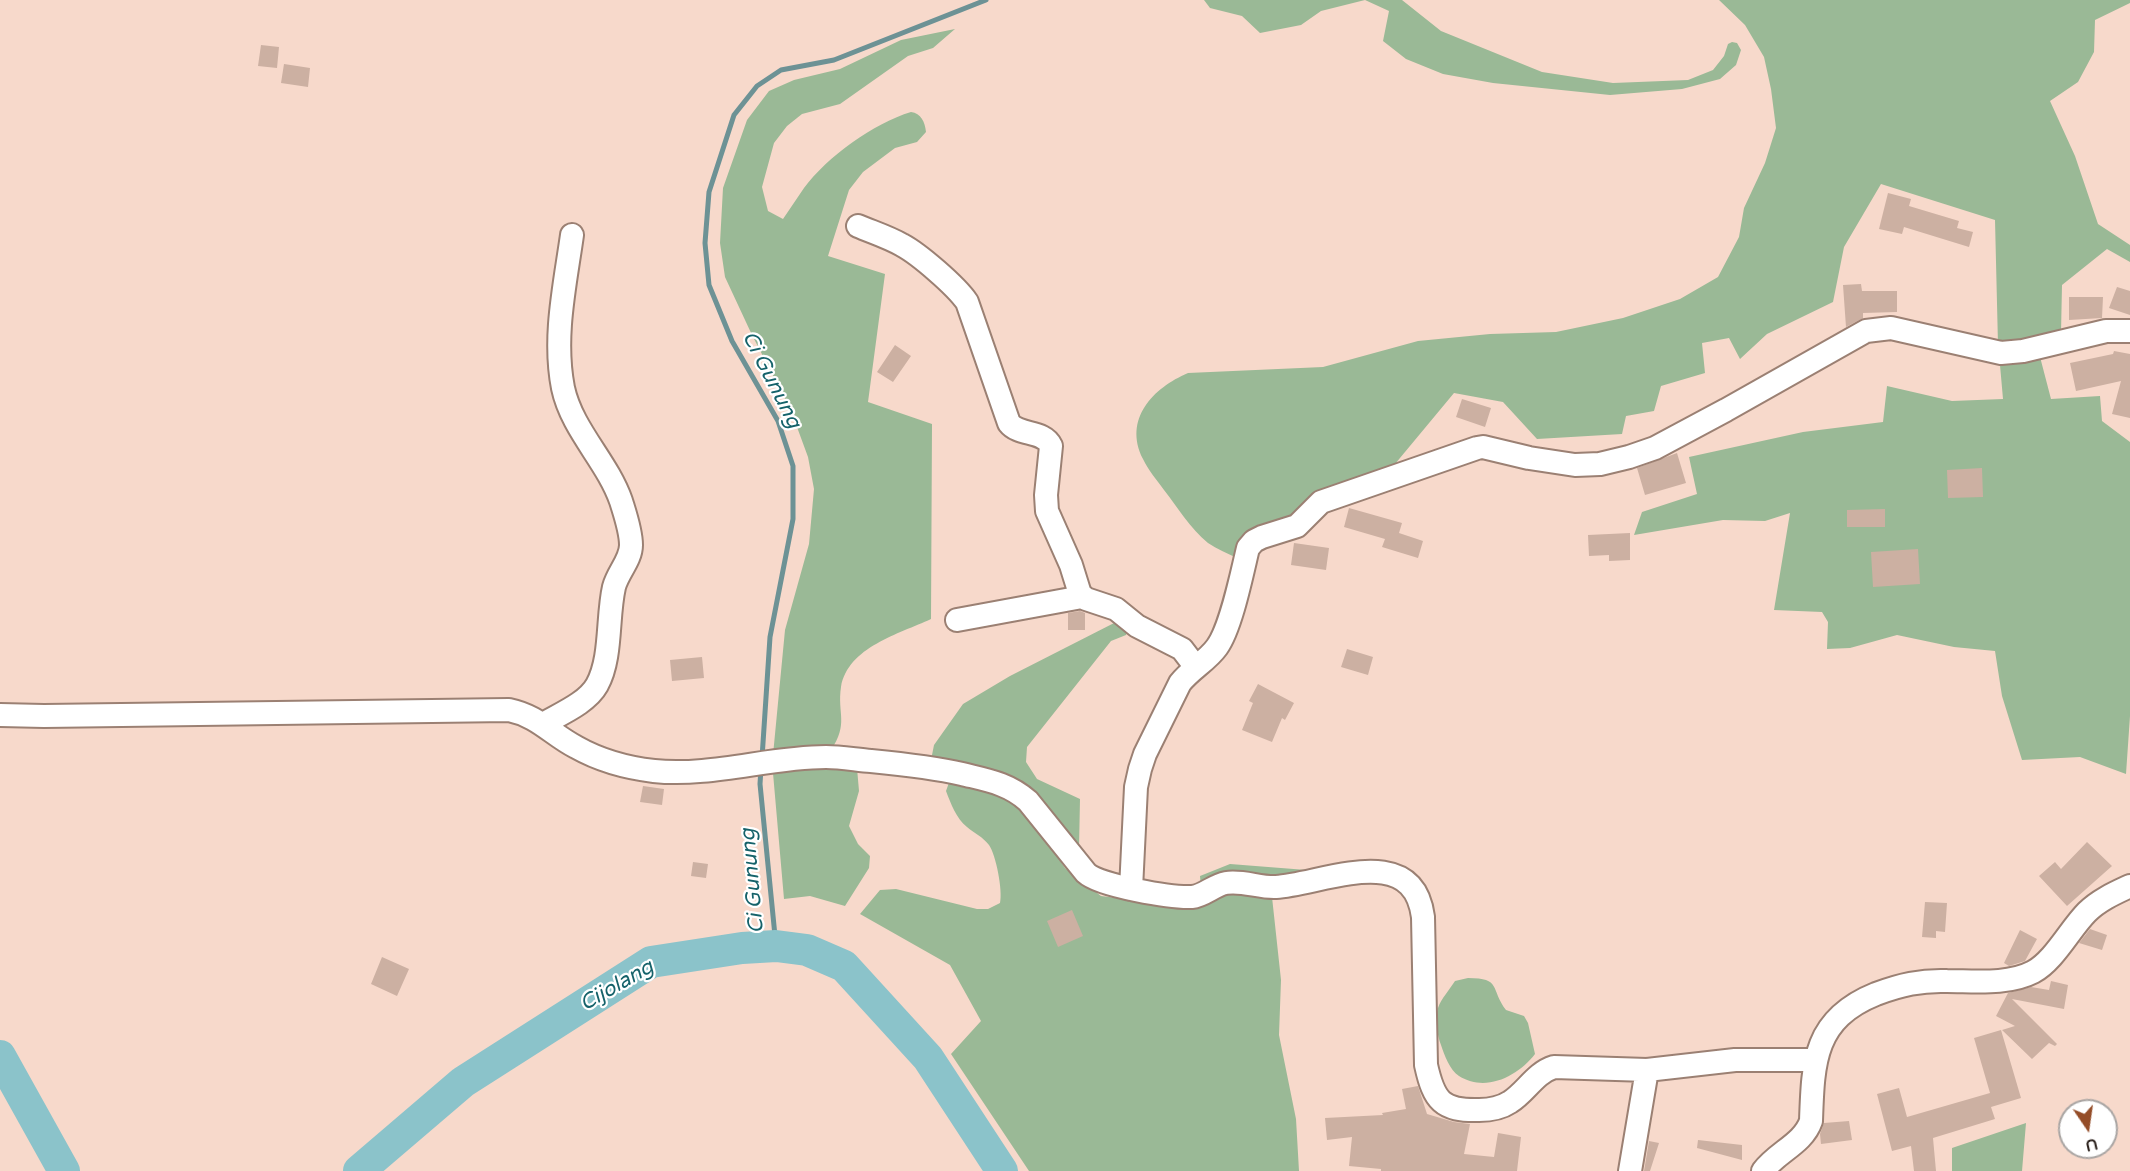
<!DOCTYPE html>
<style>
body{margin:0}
#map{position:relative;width:2130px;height:1171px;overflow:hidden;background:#f7d9cb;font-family:"Varela Round",sans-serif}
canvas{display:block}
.north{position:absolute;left:2058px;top:1099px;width:60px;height:60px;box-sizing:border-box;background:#fff;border:2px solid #a9a5a3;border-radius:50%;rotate:167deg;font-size:16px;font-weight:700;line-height:24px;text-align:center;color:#281e19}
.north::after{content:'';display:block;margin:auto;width:21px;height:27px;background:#944d28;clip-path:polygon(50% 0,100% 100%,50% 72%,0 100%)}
</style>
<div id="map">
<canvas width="2130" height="1171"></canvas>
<div class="north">U</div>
</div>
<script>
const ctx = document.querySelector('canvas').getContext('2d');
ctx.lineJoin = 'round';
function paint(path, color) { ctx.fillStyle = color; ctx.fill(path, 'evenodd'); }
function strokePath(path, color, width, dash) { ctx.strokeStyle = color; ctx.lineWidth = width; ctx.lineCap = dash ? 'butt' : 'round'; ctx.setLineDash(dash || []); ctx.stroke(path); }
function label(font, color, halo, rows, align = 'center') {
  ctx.font = font + ' "Varela Round",sans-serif'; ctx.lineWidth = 4.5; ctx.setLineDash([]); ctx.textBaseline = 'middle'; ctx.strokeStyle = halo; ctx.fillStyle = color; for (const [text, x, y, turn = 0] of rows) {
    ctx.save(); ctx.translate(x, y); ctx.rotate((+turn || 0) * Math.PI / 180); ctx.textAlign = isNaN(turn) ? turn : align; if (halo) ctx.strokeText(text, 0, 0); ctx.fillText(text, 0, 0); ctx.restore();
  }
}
const forest = new Path2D(`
 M1204 0H1402L1441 31 1542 72 1613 83 1688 80 1713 70 1724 56 1728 44 1732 42 1737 43 1741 50 1736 65 1720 79 1682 89 1610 95 1493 83 1443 74 1406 59 1383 41 1389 11 1365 0 1321 11 1301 25 1260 33 1242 16 1210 8Z
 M1719 0H2130V3L2095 20 2094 52 2078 82 2050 101 2075 156 2098 224 2130 245V262L2107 249 2062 285 2061 333 1998 345 1995 220 1881 184 1844 247 1833 302 1767 334 1740 359 1729 338 1702 343 1705 373 1661 386 1654 411 1626 416 1622 434 1537 439 1503 402 1454 393 1395 464 1313 494 1302 506 1293 518 1237 558C1227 553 1217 549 1208 543 1190 528 1178 508 1164 490 1157 480 1148 470 1143 459 1123 419 1153 388 1188 373L1323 367 1418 341 1490 334 1556 332 1623 318 1680 299 1718 277 1739 237 1744 208 1765 163 1776 128 1771 89 1764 57 1745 25Z
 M955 29 933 48 908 56 840 104 802 114 787 126 774 143 762 187 768 211 783 219C790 209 797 198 804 188 827 157 874 123 911 112 921 113 925 122 926 132L917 142 895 148 863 172 849 190 828 256 885 274 868 402 932 424 931 619C899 634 848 647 841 687 837 714 849 723 831 750L773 755 785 630 809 544 814 489 808 457 790 408 752 335 725 277 720 243 723 188 747 120 769 91 794 80 840 69 901 40Z
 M2039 353 2051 399 2100 396 2102 421 2130 442V716L2126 774 2080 757 2022 760 2002 696 1995 651 1954 647 1897 635 1850 648 1827 649 1828 622 1822 612 1774 610 1790 513 1765 521 1723 520 1634 535 1642 512 1697 494 1689 457 1803 432 1883 422 1887 386 1952 401 2003 399 2000 365 2013 363Z
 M1118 621 1128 630 1126 635 1111 641 1027 747 1026 762 1037 779 1080 799 1079 849 1038 800 931 760 934 745 963 704 1010 676Z
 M822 768H857L859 791 849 826 858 844 870 856 869 868 845 906 810 896 784 899 773 773Z
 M951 777 998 791 1029 814 1065 868 1101 896 1181 906 1223 891 1272 897 1281 980 1279 1035 1296 1119 1299 1171H1029L951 1054 981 1021 950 965 860 914 880 890 896 889 977 909H988L1000 903C1003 891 996 855 989 845 983 837 974 833 967 827 956 818 951 804 946 791Z
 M1230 864 1319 871 1201 888 1200 876Z
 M1468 978C1502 978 1490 989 1506 1010L1524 1016 1528 1023 1535 1054C1518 1076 1486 1093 1459 1076 1450 1071 1444 1054 1441 1045 1437 1035 1435 1019 1438 1008 1441 999 1450 989 1455 981Z
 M2026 1123 2022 1171H1952V1148Z`);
const stream = new Path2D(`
 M762 758 770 637 793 519V466L778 421 732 341 709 285 705 243 709 192 734 115 757 86 781 70 834 60 986 0
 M761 768 760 784 776 946`);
const river = new Path2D(`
 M0 1056 64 1171
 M359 1171 463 1082 651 962 742 948 776 946 807 950 844 966 928 1058 1002 1171`);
const building = new Path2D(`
 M261 45 279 47 277 68 258 66Z
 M284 64 310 68 308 87 281 83Z
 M1888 193 1911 199 1909 206 1959 221 1957 228 1973 232 1969 247 1904 227 1902 234 1879 229Z
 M1861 284 1862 291H1897V312L1863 313V318L1846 327 1843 285Z
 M2117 287 2130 291V315L2109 308Z
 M2069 297H2103L2102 318 2069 320Z
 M895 345 911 356 893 382 877 372Z
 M2114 351 2130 354V418L2112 414 2121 381 2076 391 2070 363 2113 354Z
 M1462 399 1491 408 1485 427 1456 417Z
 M1677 453 1686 483 1645 495 1637 468Z
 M1982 468 1983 497 1948 498 1947 470Z
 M1349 508 1402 523 1399 533 1423 541 1418 558 1382 547 1385 539 1344 527Z
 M1885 509V527H1847V510Z
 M1630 533V560L1609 561V555L1589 556 1588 535Z
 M1294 543 1329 548 1326 570 1291 565Z
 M1918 549 1920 584 1873 587 1871 552Z
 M1080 611 1085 613V630H1068V613Z
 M1347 649 1373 657 1368 675 1341 667Z
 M702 657 704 678 672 681 670 660Z
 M1258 684 1294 703 1285 720 1282 718 1272 742 1242 730 1253 703 1249 701Z
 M643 786 664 789 662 805 640 802Z
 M2087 842 2112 866 2067 906 2039 876 2055 862 2061 869Z
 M693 862 708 864 706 878 691 876Z
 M1925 902 1947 903 1945 932 1936 931V938L1922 937Z
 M1072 910 1083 936 1058 947 1047 921Z
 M2090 929 2107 935 2102 950 2079 943Z
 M2020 930 2037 939 2025 961 2009 966 2004 963Z
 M382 957 409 969 397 996 371 984Z
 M2051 981 2068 985 2064 1009 2012 999 2057 1044 2055 1046 2049 1043 2032 1059 2002 1030 2015 1026 1996 1016 2008 993 2031 987 2049 990Z
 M2001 1030 2021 1098 1991 1107 1995 1119 1933 1138 1936 1171H1914L1911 1146 1892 1151 1877 1094 1899 1088 1907 1117 1990 1093 1974 1038Z
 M1418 1086 1427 1114 1454 1122 1470 1124 1464 1154 1494 1157 1498 1133 1521 1137 1517 1171H1381V1169L1349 1166 1352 1137 1327 1140 1325 1118 1383 1115 1382 1113 1406 1109 1402 1089Z
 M1849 1121 1852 1140 1821 1144 1820 1134 1824 1123Z
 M1698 1140 1742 1145V1160L1697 1148Z
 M1649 1141 1659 1143 1650 1171H1644Z`);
const minor = new Path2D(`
 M858 226C872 232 888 237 902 245 919 254 956 286 967 302L1009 423C1019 436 1044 430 1051 446L1046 495 1047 511 1071 565 1080 594 1086 599 1116 609 1137 626 1182 649 1195 666
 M957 620 1082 597
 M0 715 44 716 509 710C538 716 551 734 576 747 599 760 628 768 654 771 711 777 769 757 826 757 841 757 857 760 871 761 902 764 932 767 962 774 986 780 1008 783 1028 801L1086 873C1100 886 1172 898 1192 897 1204 896 1214 885 1226 883 1242 880 1260 888 1276 887 1323 884 1413 840 1423 917L1426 1065C1434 1101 1442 1111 1479 1110 1490 1110 1501 1108 1510 1102 1526 1092 1535 1073 1554 1067L1647 1070 1735 1060H1815
 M543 724C560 714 587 703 597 685 612 658 607 617 614 587 618 572 631 560 631 545 631 531 625 514 621 501 607 461 572 430 563 388 553 337 565 285 572 235
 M1131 889 1136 787 1140 769 1145 754 1180 683C1191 669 1207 661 1217 647 1231 628 1242 573 1248 548L1254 541 1262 537 1297 526 1321 502 1477 448 1483 447 1529 458 1575 465 1600 464 1629 457 1655 448 1726 410 1866 331 1891 328 2001 353 2023 351 2106 331H2130
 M1630 1171 1647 1070
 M1763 1171C1777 1152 1803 1144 1811 1121 1813 1061 1814 1019 1876 994 1900 985 1921 980 1947 981 1974 981 2008 985 2033 972 2054 961 2070 929 2087 912 2099 900 2115 893 2130 886`);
const waterNames = [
 ["Ci Gunung",771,380,63],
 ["Ci Gunung",753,881,-95],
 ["Cijolang",617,986,-30]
];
paint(forest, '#9ab996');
strokePath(stream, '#6d9295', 5);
strokePath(river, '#8bc3ca', 32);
paint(building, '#ccb0a2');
strokePath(minor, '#9b8073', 26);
strokePath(minor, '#fff', 22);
label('italic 21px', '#15626a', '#fff', waterNames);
</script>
